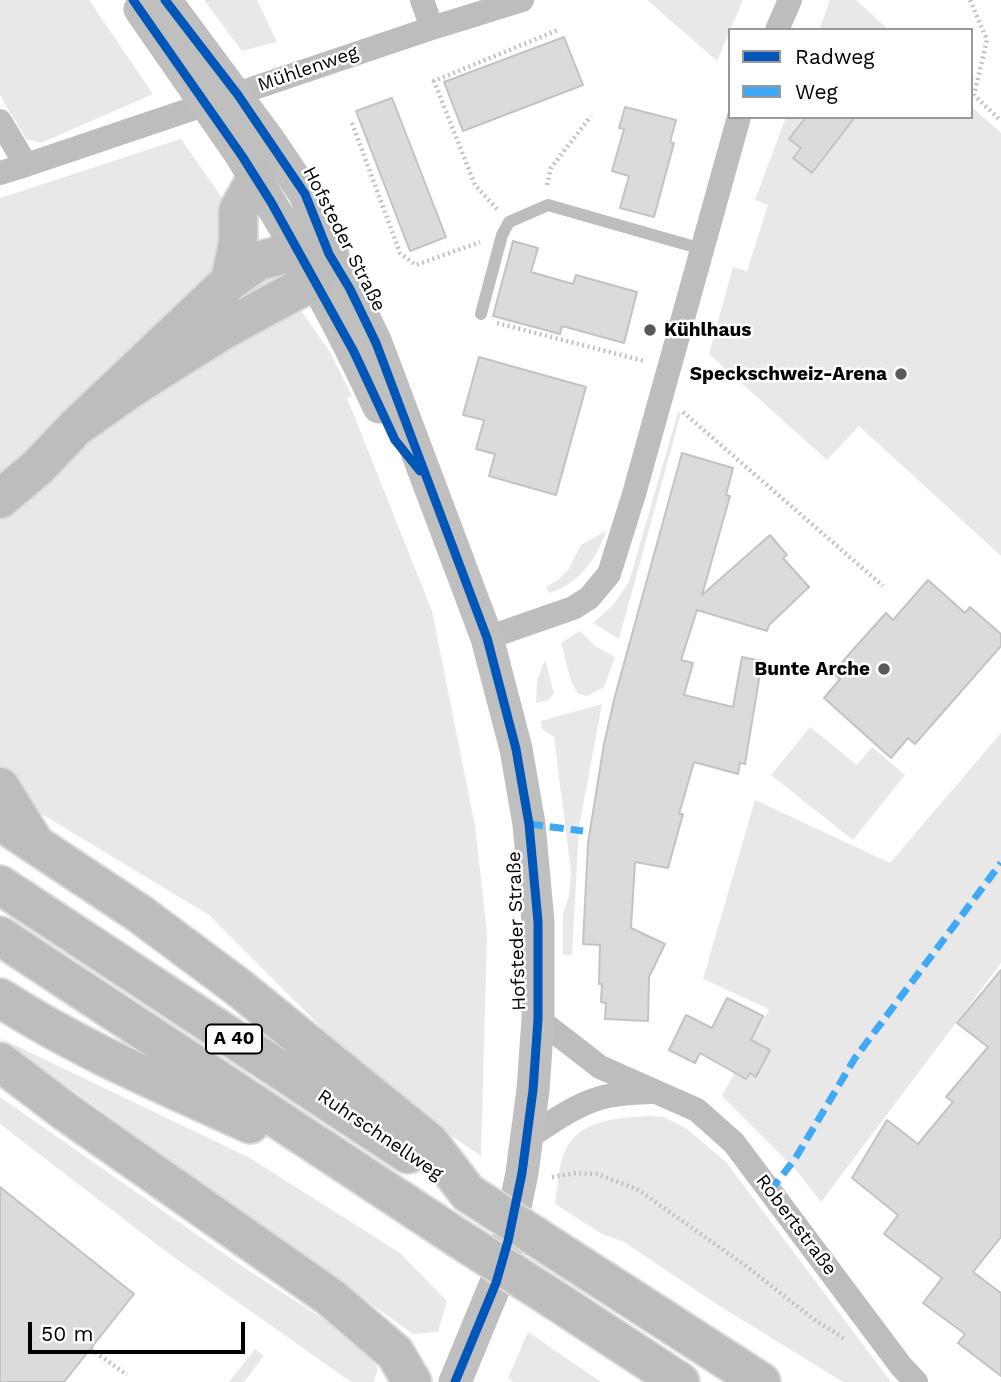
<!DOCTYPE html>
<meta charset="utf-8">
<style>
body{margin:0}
#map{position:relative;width:1001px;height:1382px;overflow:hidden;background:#fff;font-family:"Work Sans",sans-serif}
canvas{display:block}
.legend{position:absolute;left:728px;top:28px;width:245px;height:91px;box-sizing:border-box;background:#fff;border:2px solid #999;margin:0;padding:9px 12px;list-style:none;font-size:21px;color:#000}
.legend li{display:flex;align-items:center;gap:14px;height:35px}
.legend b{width:35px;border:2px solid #999}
.scale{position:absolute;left:28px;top:1322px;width:217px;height:32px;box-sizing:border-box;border:4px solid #000;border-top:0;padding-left:9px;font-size:21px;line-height:24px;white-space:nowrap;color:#000;-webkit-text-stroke:5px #fff;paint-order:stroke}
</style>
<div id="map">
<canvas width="1001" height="1382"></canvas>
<ul class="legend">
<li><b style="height:9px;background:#0057b8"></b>Radweg</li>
<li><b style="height:9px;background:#3fa9f5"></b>Weg</li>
</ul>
<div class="scale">50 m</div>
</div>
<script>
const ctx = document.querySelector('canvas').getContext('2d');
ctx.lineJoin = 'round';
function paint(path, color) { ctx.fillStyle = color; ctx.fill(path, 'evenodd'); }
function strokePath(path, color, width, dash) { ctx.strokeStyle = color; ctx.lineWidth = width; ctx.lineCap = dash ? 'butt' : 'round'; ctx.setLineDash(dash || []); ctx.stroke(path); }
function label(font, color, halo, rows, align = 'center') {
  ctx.font = font + ' "Work Sans",sans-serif'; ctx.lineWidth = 5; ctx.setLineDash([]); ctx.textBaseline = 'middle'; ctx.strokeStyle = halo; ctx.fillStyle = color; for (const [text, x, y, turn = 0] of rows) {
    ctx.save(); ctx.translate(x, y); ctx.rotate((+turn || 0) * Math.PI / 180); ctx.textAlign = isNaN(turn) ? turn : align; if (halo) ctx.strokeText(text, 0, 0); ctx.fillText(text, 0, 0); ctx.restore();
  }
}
const green = new Path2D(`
 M0 0H89L153 94 41 143 26 139 0 95Z
 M204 0H257L277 42 242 51Z
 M647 0H743L717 61Z
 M830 0H856L889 30H819Z
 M971 106 1001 133V556L859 426 827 460 709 354 733 267 747 271 768 205 755 200 786 117H971Z
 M181 139 330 352 352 396 347 398 432 611 475 826 487 934 481 1156 386 1092 209 915 0 789V198Z
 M678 412 681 413 619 639 593 623 613 605 629 582Z
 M606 531C596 560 579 584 549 593L546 587 558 580 568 570 581 545Z
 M580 631 595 646 615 657 604 687 587 696 578 694 571 681 561 643Z
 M545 660 554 693 549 700 536 703 537 680Z
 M602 704 579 827 572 955H563V914L569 896 571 872 554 737 542 729 541 721Z
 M810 727 857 765 872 747 905 775 853 840 771 775Z
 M1001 733V963L821 1202 796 1170 722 1096 769 1009 703 979 755 800 890 863Z
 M0 1038 250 1158 400 1253 447 1301 438 1332 413 1334Z
 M0 1097 243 1267 359 1342 378 1368 374 1382H351L168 1253 0 1124Z
 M650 1116 664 1117 687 1129 726 1162 891 1382H843L718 1305 624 1242 602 1234 555 1204C558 1187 558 1164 566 1149 582 1118 620 1118 650 1116Z
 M528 1332 601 1382H514L508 1378Z
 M255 1349 264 1356 244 1382H229Z`);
const building = new Path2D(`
 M564 37 583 85 463 131 444 82Z
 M392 98 446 237 410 251 356 111Z
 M625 107 676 120 670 142 674 143 654 217 620 208 629 176 612 171 624 129 619 128Z
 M806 117H855L812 173 793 158 801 148 789 139Z
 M513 241 538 248 531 272 573 284 576 275 637 292 624 343 562 326 560 334 493 316Z
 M479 357 586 387 556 495 489 476 495 454 476 449 484 420 463 415Z
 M682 453 733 468 726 495 730 496 702 595 770 535 787 555 783 558 809 587 769 625 767 631 697 610 681 660 693 663 684 695 733 707 742 657 762 661 745 764 740 763 738 774 694 762 679 814H683L668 868 635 862 631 928 665 944 649 977 648 1021 605 1019 606 1003 601 1002 602 984H599L600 945 583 944 588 843 604 744 615 696Z
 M928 580 965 613 970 607 1001 634V646L915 744 908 738 891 758 824 698 840 679 833 673 851 652 886 613 893 620Z
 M1001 970V1237L973 1272 1001 1293V1376L958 1343 965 1334 923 1303 942 1278 884 1234 898 1215 852 1178 887 1120 918 1144 953 1102 946 1097 988 1047 957 1023Z
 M727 998 763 1016 751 1040 770 1050 756 1077 750 1073 746 1079 700 1053 695 1063 669 1050 686 1015 712 1028Z
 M0 1187 134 1294 64 1382H0Z`);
const path = new Path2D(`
 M970 0 987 40 974 95 1001 121
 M352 123 400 253 416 265 480 242
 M547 185 551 168 591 116
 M497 209 475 185 434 81 558 30
 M497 323 644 361
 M683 412 883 586
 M552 1177 576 1173 597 1174 637 1189 746 1266 816 1321 845 1339
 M91 1349 127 1375`);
const lane = new Path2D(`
 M481 314 502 235 509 222 548 205 702 249`);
const street = new Path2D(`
 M422 0 432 28
 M777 30 790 0
 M0 121 26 165 432 28 522 0
 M0 173 26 165
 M487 638 573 608 589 598 609 574 634 494 739 117
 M538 1019 600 1067 697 1110 734 1143 901 1366 916 1382
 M526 1139C549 1124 573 1106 600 1098 616 1093 633 1093 650 1092`);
const secondary = new Path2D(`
 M268 139 305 194 329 254 350 289 376 343 487 638 516 749 529 824 538 922V1019L533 1090 522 1173 508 1241 496 1283 455 1382
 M244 160C294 240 340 322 379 407`);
const highway = new Path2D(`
 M230 281 238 243V211L256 179
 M0 499 38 467 76 427 230 281 258 261 298 251 329 254 315 280 225 329 133 387 76 427
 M0 787 32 839
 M0 821 140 914 238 987 429 1142 468 1193
 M0 885 408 1154
 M0 936 458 1238
 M0 998C79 1049 165 1085 250 1124
 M0 1062 66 1112 330 1297 395 1353 412 1382
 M567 1257 761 1382
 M555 1300 680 1382`);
const secondaryBridge = new Path2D(`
 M165 0 268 139
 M140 9 242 156`);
const highwayBridge = new Path2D(`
 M468 1193 567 1257
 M458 1238 555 1300`);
const quiet = new Path2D(`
 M529 824 583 831
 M770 1191 795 1159 855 1058 1001 863`);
const cycleway = new Path2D(`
 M133 0 242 156 271 202 354 352 395 440 420 471
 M165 0 238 95 305 194 329 254 350 289 376 343 487 638 516 749 529 824 538 922V1019L533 1090 522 1173 508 1241 496 1283 455 1382`);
const markers = [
 [650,330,7,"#595959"],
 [901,374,7,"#595959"],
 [884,669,7,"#595959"]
];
const shields = [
 [234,1039,56]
];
const shieldNames = [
 ["A 40",234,1039]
];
const streetNames = [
 ["Mühlenweg",308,69,-19],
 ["Hofsteder Straße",344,239,63],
 ["Hofsteder Straße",517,931,-92],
 ["Ruhrschnellweg",380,1135,34],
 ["Robertstraße",796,1225,53]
];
const poiNames = [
 ["Kühlhaus",664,330,"left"],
 ["Speckschweiz-Arena",887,374],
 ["Bunte Arche",870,669]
];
paint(green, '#e8e8e8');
paint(building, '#dbdbdb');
strokePath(building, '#c3c3c3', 2);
strokePath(highway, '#dbdbdb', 42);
strokePath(path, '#c2c2c2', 4.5, [2, 3.5]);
strokePath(lane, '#bdbdbd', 12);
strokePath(street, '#bdbdbd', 24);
strokePath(secondary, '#bfbfbf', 33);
strokePath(highway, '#bdbdbd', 38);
strokePath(highwayBridge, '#dbdbdb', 42, []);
strokePath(secondaryBridge, '#bfbfbf', 33);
strokePath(highwayBridge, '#bdbdbd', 38);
strokePath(quiet, '#3fa9f5', 7, [14, 7]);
strokePath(cycleway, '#0057b8', 9);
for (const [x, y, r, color] of markers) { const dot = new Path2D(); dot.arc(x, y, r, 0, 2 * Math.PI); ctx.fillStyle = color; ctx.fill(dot); strokePath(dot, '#fff', 2.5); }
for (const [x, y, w] of shields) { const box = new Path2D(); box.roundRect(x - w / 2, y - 14.5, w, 29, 5); ctx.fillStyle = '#fff'; ctx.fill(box); strokePath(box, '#000', 2); }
label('bold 18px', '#000', null, shieldNames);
label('19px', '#000', '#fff', streetNames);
label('bold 19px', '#000', '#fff', poiNames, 'right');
</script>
